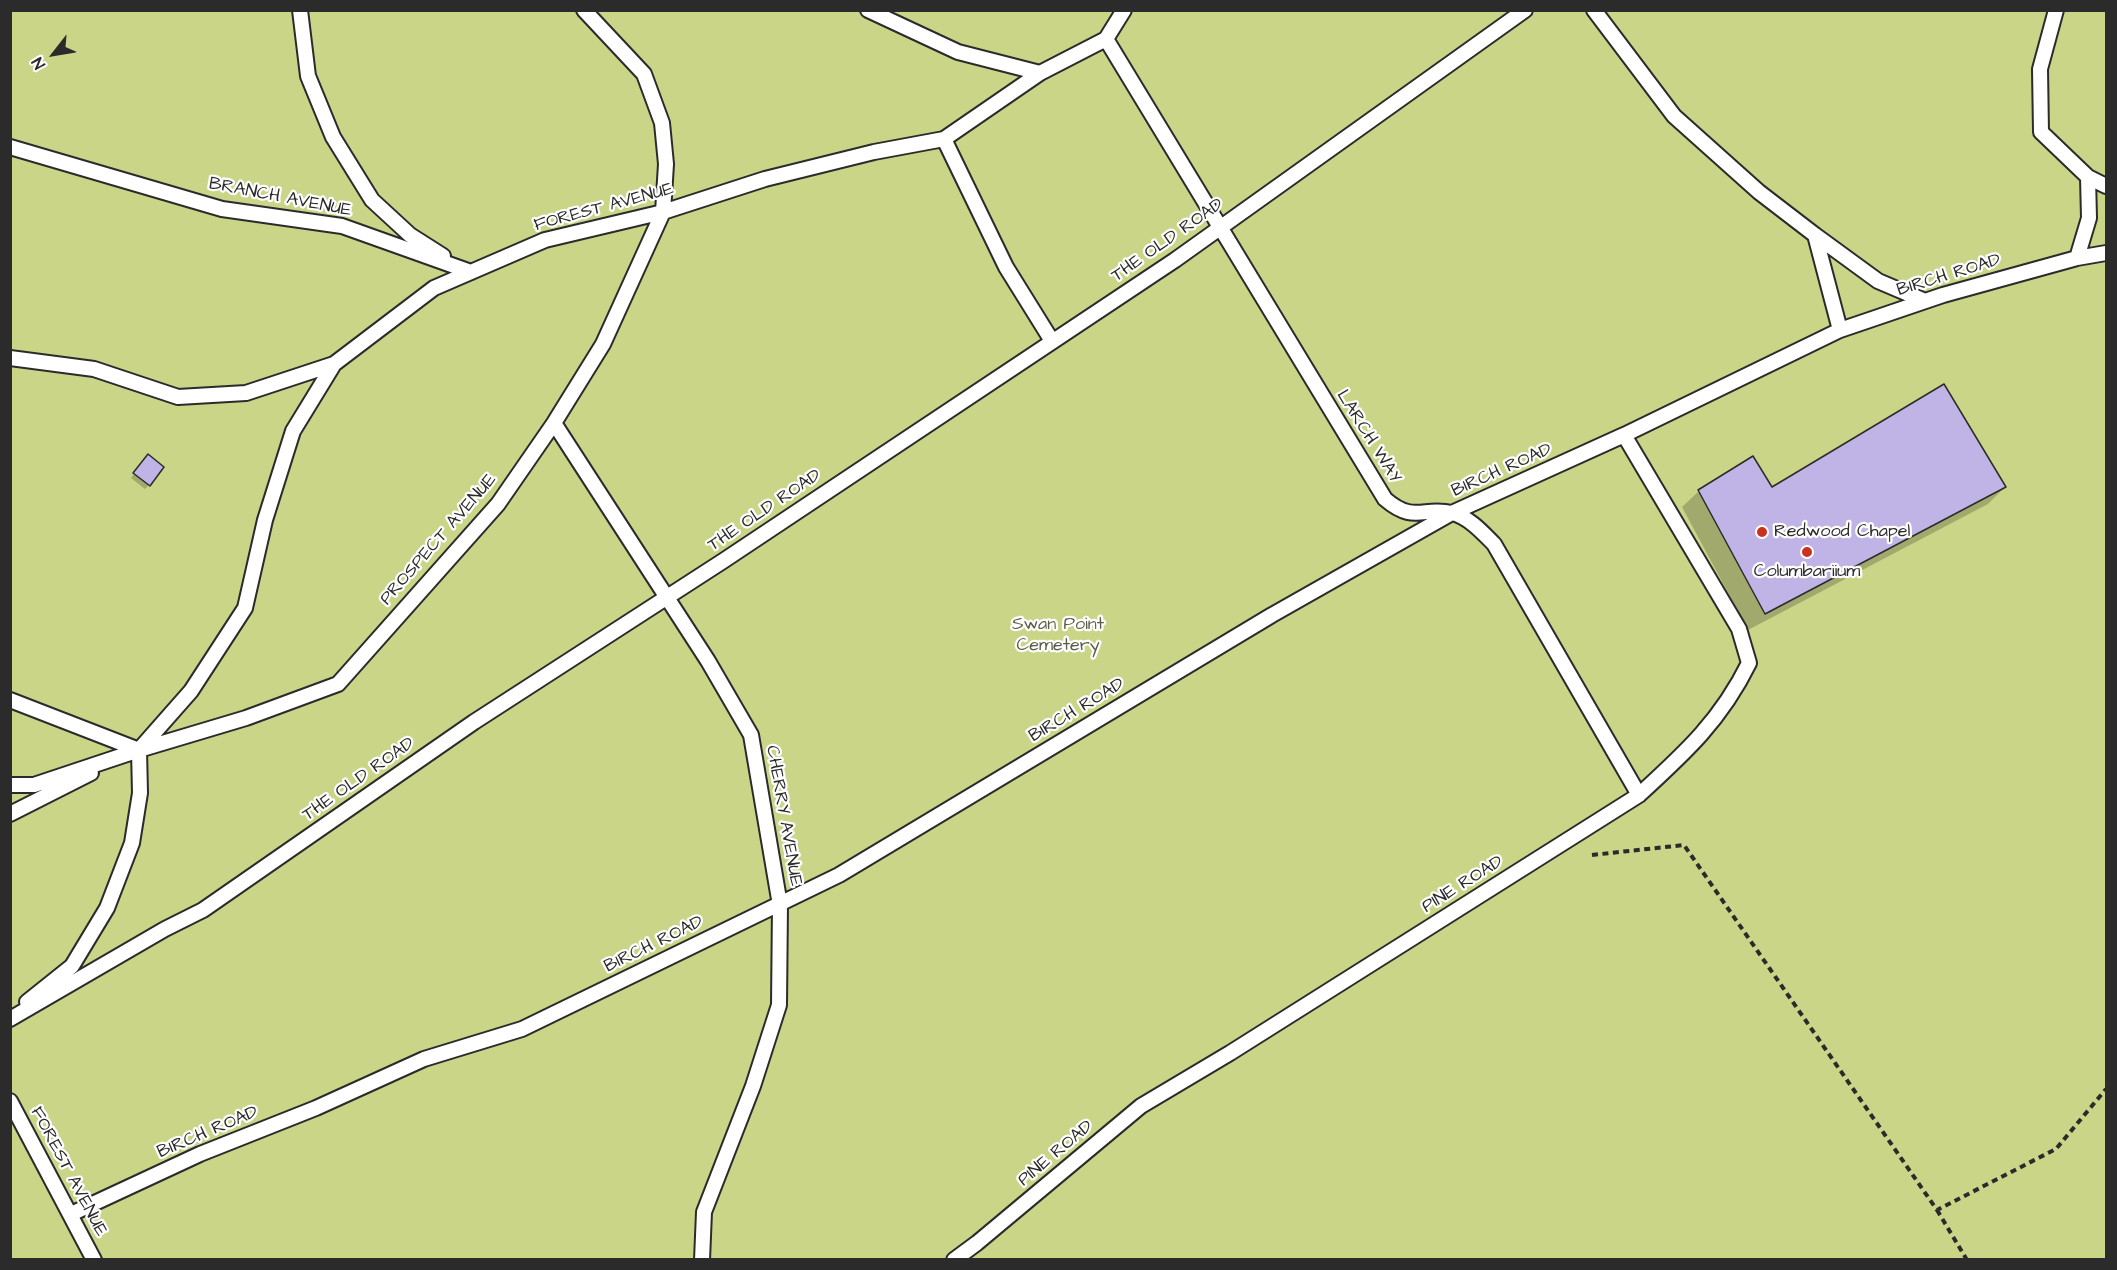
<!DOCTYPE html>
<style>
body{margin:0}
#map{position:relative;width:2117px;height:1270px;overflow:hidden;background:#ece8f7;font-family:"Architects Daughter",sans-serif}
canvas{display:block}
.frame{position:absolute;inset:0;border:12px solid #2b2b2b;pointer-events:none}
.north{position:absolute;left:24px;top:24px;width:60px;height:60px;-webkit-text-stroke:4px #fff;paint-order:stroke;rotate:239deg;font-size:16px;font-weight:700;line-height:24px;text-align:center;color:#2b2b2b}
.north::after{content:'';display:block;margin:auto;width:21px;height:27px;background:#2b2b2b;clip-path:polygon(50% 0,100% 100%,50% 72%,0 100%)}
</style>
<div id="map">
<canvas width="2117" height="1270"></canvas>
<div class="frame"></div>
<div class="north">N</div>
</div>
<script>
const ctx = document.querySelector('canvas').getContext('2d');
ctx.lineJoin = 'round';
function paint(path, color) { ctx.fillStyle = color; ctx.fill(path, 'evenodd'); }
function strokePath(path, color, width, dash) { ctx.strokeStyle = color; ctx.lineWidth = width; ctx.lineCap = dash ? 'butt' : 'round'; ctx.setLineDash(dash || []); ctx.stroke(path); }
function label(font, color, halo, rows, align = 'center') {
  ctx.font = font + ' "Architects Daughter",sans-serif'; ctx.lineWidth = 4.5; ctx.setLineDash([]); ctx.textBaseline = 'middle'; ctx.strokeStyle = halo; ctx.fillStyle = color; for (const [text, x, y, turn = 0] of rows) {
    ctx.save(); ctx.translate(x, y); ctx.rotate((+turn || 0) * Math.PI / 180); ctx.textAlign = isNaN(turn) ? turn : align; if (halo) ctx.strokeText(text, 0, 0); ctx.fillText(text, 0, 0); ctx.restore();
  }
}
const green = new Path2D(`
 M10 11H2106V1259H11Z`);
const shadow = new Path2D(`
 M144 460 149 485 145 489 131 478Z
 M2005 487 1988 504 1748 630 1682 507 1699 491Z`);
const building = new Path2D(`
 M1944 384 2006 487 1765 614 1698 490 1753 456 1772 487Z
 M148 454 164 467 150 486 133 473Z`);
const path = new Path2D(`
 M1592 855 1684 845 1937 1210 2056 1149 2106 1089
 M1937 1210 1967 1260`);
const service = new Path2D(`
 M300 10 308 76 333 137 372 200 410 235 443 256
 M868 10 958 52 1040 73
 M1594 10 1674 116 1759 192 1815 235 1840 330
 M2056 10 2040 69 2041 132 2088 177 2106 186
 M1106 39 1385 499C1414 524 1423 506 1452 513 1469 517 1483 533 1494 544L1639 795
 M944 139 1006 267 1052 341
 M10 147 222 209 342 226 471 272
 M1815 235 1878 281 1925 301
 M2077 258 2089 218 2088 177
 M10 358 94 369 178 397 246 393 334 364
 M554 423 708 661 751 735 780 905 779 1005 753 1086 704 1212 702 1260
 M10 700 139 750 246 718 338 684 498 504 554 423 603 344 663 212 666 164 662 123 644 74 584 10
 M10 785H34L139 750 191 691 245 608 265 520 293 431 334 364 434 288 545 240 663 212 765 179 874 152 944 139 1040 73 1106 39 1124 10
 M10 814 91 773
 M27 1002 72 966 107 908 132 843 140 793 139 750
 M10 1019 165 929 203 910 474 722 723 561 1175 260 1525 10
 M10 1101 94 1260
 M71 1214 200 1154 316 1108 424 1059 522 1029 839 875 1272 615 1452 513 1624 435 1840 330 1943 295 2077 258 2106 253
 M954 1260 977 1243 1141 1106 1230 1053 1639 795C1686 752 1721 720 1749 663L1739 629 1624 435`);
const markers = [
 [1762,532,6,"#c8321e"],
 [1807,552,6,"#c8321e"]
];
const streetNames = [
 ["BRANCH AVENUE",280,198,11],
 ["FOREST AVENUE",604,208,-15],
 ["THE OLD ROAD",1168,241,-35],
 ["BIRCH ROAD",1949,276,-17],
 ["LARCH WAY",1368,437,58],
 ["BIRCH ROAD",1502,471,-24],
 ["THE OLD ROAD",765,511,-34],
 ["PROSPECT AVENUE",439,540,-49],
 ["BIRCH ROAD",1077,711,-31],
 ["THE OLD ROAD",359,780,-35],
 ["CHERRY AVENUE",783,816,80],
 ["PINE ROAD",1463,885,-32],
 ["BIRCH ROAD",654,945,-26],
 ["BIRCH ROAD",208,1133,-23],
 ["PINE ROAD",1056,1154,-40],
 ["FOREST AVENUE",68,1172,62]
];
const poiNames = [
 ["Redwood Chapel",1774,532],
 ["Columbariium",1807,572,"center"]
];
const parkNames = [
 ["Swan Point",1058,625],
 ["Cemetery",1058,646]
];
paint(green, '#cad588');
paint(shadow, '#0003');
paint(building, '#bfb4e5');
strokePath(building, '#2b2b2b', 1.5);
strokePath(service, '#2b2b2b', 18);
strokePath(path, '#2b2b2b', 4, [6, 4.5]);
strokePath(service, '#fff', 14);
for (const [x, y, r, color] of markers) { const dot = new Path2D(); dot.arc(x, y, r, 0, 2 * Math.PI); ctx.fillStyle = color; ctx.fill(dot); strokePath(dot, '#fff', 2); }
label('18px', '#2b2b2b', '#fff', streetNames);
label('18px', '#2b2b2b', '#fff', poiNames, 'left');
label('18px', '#5b5e47', '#fff', parkNames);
</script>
